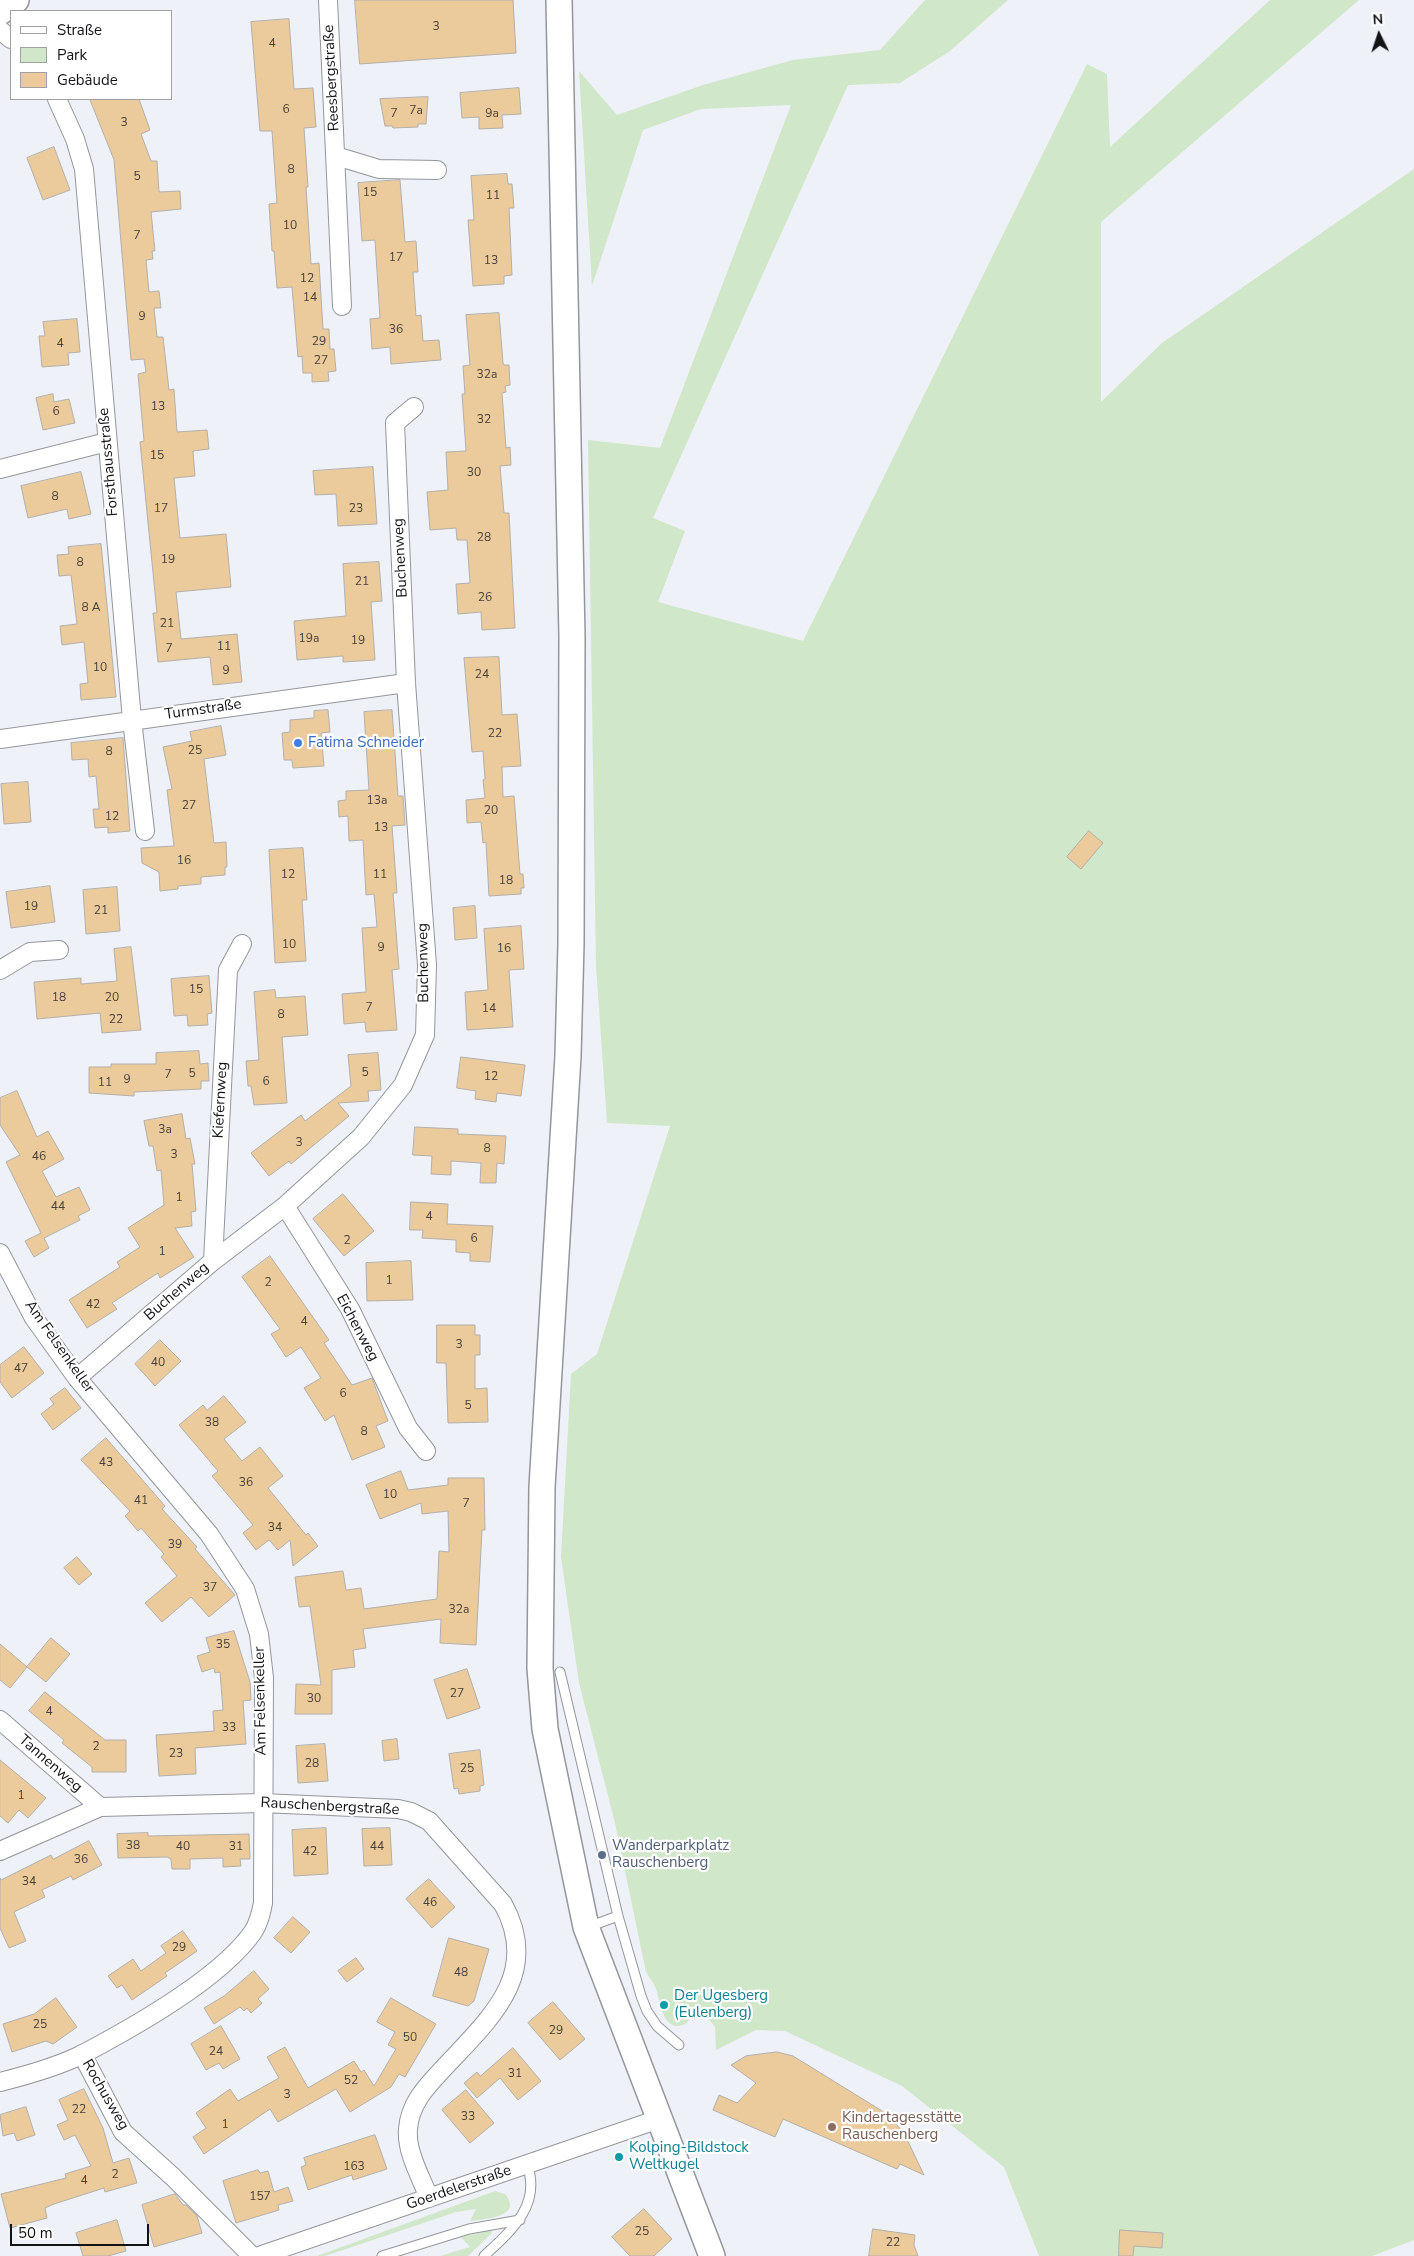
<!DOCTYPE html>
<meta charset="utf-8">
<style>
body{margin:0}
#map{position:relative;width:1414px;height:2256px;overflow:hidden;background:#eef1f7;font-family:"Nunito Sans",sans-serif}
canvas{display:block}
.legend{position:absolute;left:10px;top:10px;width:162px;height:90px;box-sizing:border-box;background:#fff;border:1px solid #a0a1a1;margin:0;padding:6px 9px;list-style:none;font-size:15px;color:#111315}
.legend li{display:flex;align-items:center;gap:10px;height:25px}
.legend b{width:25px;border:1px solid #a0a1a1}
.north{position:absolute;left:1354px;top:10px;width:50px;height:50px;-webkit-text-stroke:4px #fff;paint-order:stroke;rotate:356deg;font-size:14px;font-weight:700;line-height:20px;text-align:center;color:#111315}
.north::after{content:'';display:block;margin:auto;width:18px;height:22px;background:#111315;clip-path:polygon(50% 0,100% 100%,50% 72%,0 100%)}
.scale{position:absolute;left:10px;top:2224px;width:139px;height:22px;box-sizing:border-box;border:2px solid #111315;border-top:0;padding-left:6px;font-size:15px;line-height:18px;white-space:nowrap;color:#111315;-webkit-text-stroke:4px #fff;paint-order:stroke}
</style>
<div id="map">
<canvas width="1414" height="2256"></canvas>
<ul class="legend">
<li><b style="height:6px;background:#fff"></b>Straße</li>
<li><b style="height:14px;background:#d1e7c9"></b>Park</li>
<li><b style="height:14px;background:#ebca9c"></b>Gebäude</li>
</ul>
<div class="north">N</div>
<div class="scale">50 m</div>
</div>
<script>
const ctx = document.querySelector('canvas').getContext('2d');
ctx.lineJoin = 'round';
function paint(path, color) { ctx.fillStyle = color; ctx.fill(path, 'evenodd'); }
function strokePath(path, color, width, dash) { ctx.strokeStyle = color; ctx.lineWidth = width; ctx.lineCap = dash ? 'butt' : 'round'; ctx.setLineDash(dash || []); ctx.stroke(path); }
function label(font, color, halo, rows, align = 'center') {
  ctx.font = font + ' "Nunito Sans",sans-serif'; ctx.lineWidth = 4.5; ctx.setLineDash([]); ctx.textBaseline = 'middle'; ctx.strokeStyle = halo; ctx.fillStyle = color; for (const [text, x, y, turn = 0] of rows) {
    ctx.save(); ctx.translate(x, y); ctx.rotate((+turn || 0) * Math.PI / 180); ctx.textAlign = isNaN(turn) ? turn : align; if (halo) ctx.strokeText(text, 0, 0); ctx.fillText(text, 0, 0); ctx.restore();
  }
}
const green = new Path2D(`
 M925 0H1008L950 51 900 83 848 85 653 518 685 531 658 602 803 641 1087 64 1107 74 1110 147 1270 0H1359L1101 222V402L1162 343 1414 169V2240L1372 2256H1039L1004 2167 902 2086 785 2031 756 2030 716 2050 715 2027 697 2005 687 2023C663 2036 661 2003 656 1989 654 1983 649 1977 646 1972L615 1823 579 1683 561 1557 571 1374 597 1354 670 1126 607 1123 596 966 588 440 660 448 791 105 701 109 643 130 592 286 579 71 617 115 703 85 793 60 880 50Z
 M495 2191 505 2194C524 2217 484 2219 470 2221L476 2209 456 2212 325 2256H317Z
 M491 2230 492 2233 468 2256H440L470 2247 461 2237Z`);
const building = new Path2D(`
 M355 0H513L516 53 360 64Z
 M289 19 294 89 313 88 316 127 304 128 308 187H306L311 264 319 263 323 329H329L330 349H334L336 371 328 372 329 381 312 382V373H303L302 356 298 357 292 287 277 288 274 251H272L269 204 277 203 272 131H260L251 22Z
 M519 88 521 114 502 115 503 128 479 129V117L462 118 460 93Z
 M428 97 426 124H418V127L393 128 392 126H385L380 99Z
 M90 99H139L150 130 141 134 151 161H157L159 192 180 191 181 209 151 212 155 251H152L153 259 146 260 149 292 159 291 161 308H154L157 337H163L169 390 174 389 177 432 207 430 209 449 193 451 195 476 174 478 180 538 226 534 231 587 176 592 181 639 237 634 242 682 213 685 210 657 158 662 153 613H157L140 442 144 441 138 374 146 372 144 359 131 360 114 160Z
 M54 147 70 190 43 200 27 158Z
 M507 174 508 184H512L514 208H509L512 275 504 276V284L473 286 468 220H474L471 176Z
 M400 180 405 242 416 241 418 272H413L416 316 421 315 423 341 439 340 441 360 391 364 390 347 372 349 370 319 380 318 375 240 362 241 358 183Z
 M499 313 503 363 504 365H509L510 385 505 386 506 392 502 393 506 448 510 447 511 465 500 466 504 513H509L515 628 482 630 481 612 458 614 456 584 470 583 467 540H457L456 528 430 530 427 492 448 490 446 452 466 451 462 394H465L463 366 470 365 466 315Z
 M77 319 80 352 68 353 69 365 42 367 39 336H45L43 322Z
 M53 394 54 402 69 399 75 423 43 430 36 398Z
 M373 467 377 524 338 526 336 494 315 495 313 471Z
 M81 472 91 514 69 519 67 509 28 518 21 486Z
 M101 544 116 697 81 700 80 684 88 683 84 642 62 645 60 626 77 624 71 575 59 576 57 555 69 554 68 547Z
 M379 562 382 601 371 602 375 660 343 662V656L297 660 294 621 346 616 343 564Z
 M499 657 502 715 517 714 521 766 502 767 503 797 514 796 520 874H523L524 888H521V894L489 896 486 842 483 843 481 822 467 823 466 800 485 798 483 780 485 779 483 751 472 752 464 658Z
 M328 710 330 732 321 733 324 766 293 768 292 760H284L282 733 290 732V720L314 718V711Z
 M392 710 398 796H403L405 825 392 826 397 893H393L399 969 392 970 397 1030 366 1032 365 1022 344 1024 342 994 366 992 362 928 377 927 374 894 366 895 363 840 349 841 348 816 339 817 338 801 346 800V791L369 790 364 712Z
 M221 726 226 755 204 759 214 843 226 842 227 867H225V875L201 877V884L178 886V889L160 891 159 872 142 863 141 848 174 846 167 790 172 789 163 747 192 741 190 732Z
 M123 738 130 831 108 833V827L95 828 93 809H99L96 776 89 777 88 759 72 760 71 743Z
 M28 782 31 822 4 824 1 784Z
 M1089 831 1103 843 1081 869 1067 857Z
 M303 848 307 900H302L306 961 275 963 269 850Z
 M50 886 55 922 11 928 6 892Z
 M117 887 120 931 86 934 83 890Z
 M475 906 477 938 455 940 453 908Z
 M521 926 524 969 509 970 513 1027 467 1030 465 992 488 990 484 929Z
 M131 947 141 1030 102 1033 100 1013 37 1019 34 982 81 978V984L117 981 114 949Z
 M209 976 212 1013 207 1014 208 1025 188 1026 187 1015 174 1016 171 979Z
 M275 990 276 998 305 996 308 1035 282 1037 287 1103 254 1105 251 1086H248L246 1061 259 1060 254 992Z
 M199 1051 200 1064 208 1063 209 1081H201V1089L134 1092V1096L89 1093V1067H111V1064H156V1053Z
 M378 1053 381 1090 368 1091 369 1101 338 1103 349 1116 291 1164 289 1161 269 1176 251 1153 301 1115 305 1121 351 1086 348 1055Z
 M461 1057 525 1065 521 1096 497 1093 496 1102 475 1099 476 1091 457 1088Z
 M17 1091 37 1137 48 1131 64 1159 42 1171 56 1197 79 1187 90 1210 78 1216 80 1220 44 1238 49 1248 34 1257 25 1241 41 1233 6 1162 20 1155 0 1125V1098Z
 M182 1114 186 1139 190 1138 195 1164H192L196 1211 191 1212 192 1226 175 1228 194 1257 160 1278 158 1273 112 1303 117 1309 87 1328 69 1300 120 1267 117 1262 140 1247 128 1228 164 1205 161 1170 157 1171 153 1146H149L144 1121Z
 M415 1127 458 1129V1134L506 1136 504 1164 497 1163 496 1183H480L481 1163 451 1161V1175L431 1174 432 1156 413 1155Z
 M343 1194 374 1231 344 1256 313 1219Z
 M411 1202 448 1204 447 1224 493 1226 490 1262 470 1261V1253L456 1252V1240L422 1238 423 1230H410Z
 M270 1256 329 1340 324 1343 352 1385 372 1378 388 1421 376 1426 385 1447 352 1460 334 1415 325 1421 304 1388 321 1378 301 1347 286 1357 271 1334 280 1329 242 1277Z
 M411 1261 413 1300 367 1301 366 1263Z
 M437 1325H475V1335H480V1355H475V1389L487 1388 488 1422 448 1423 446 1363H437Z
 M160 1340 181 1361 155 1386 135 1364Z
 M24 1347 44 1373 12 1398 0 1382V1365Z
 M65 1388 81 1408 53 1430 41 1414 54 1404 50 1399Z
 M224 1396 246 1422 224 1439 242 1461 260 1447 283 1476 268 1488 306 1535 308 1533 318 1546 293 1566 290 1540 278 1550 269 1540 256 1550 243 1533 253 1525 212 1476 218 1471 179 1425 203 1405 207 1410Z
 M106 1438 165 1506 162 1509 197 1547 195 1549 235 1595 209 1617 191 1597 162 1622 145 1603 177 1576 161 1557 164 1554 141 1528 138 1531 125 1516 130 1511 81 1460Z
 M401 1471 408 1490 448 1485V1478H484L485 1530H482L476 1645 440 1643 441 1619 363 1629 366 1648 353 1650 355 1667 332 1670V1714H295L296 1684 321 1685 310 1606 299 1607 295 1577 343 1571 346 1590 361 1588 364 1609 437 1599 439 1551 449 1552 448 1511 422 1514 421 1503 380 1519 366 1485Z
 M77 1557 92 1574 79 1585 64 1568Z
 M234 1631 250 1682 251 1700 243 1701 246 1744 195 1748 196 1774 159 1776 156 1735 214 1731 213 1711 223 1710 220 1672 215 1673 214 1668 202 1672 197 1656 210 1652 206 1638Z
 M51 1638 70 1654 46 1682 27 1667Z
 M0 1644 27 1667 10 1688 0 1680Z
 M467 1669 480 1708 447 1719 434 1680Z
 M45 1692 105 1740H126V1772H92V1767L62 1743 64 1740 29 1711Z
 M397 1739 399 1759 384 1761 382 1741Z
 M325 1744 328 1781 298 1783 296 1746Z
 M480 1750 484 1785 480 1786V1791L459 1794 458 1788 454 1789 449 1754Z
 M0 1760 46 1798 28 1818 19 1810 8 1823 0 1816Z
 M326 1828 328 1874 294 1876 292 1830Z
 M390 1828 392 1865 364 1866 362 1829Z
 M148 1833V1836L249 1834 250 1859H240L241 1866 223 1867V1858L190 1859V1869H172L171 1859 167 1857 118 1858 117 1834Z
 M89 1841 102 1865 73 1880 71 1876 42 1890 45 1897 14 1912 26 1941 9 1948 0 1928V1878L1 1880 51 1855 53 1859Z
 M429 1879 455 1907 432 1928 406 1899Z
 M293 1917 310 1932 291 1953 274 1938Z
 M183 1931 197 1951 165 1973 167 1976 132 2000 122 1985 117 1988 108 1976 133 1959 141 1971 166 1953 161 1946Z
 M449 1938 489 1949 474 2001 468 2006 433 1996Z
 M356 1958 364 1969 347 1982 338 1971Z
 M254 1971 269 1989 258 1999 262 2003 251 2013 247 2008 244 2011 240 2007 214 2024 204 2008 224 1996Z
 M56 1998 77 2027 53 2044 46 2041 12 2052 3 2024 34 2014Z
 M391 1998 436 2024 405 2077 399 2074 391 2087 350 2112 336 2089 278 2122 270 2109 204 2154 193 2137 206 2128 196 2113 230 2089 238 2101 279 2078 267 2057 285 2047 308 2088 354 2061 361 2072 364 2070 374 2086 396 2049 388 2045 395 2032 377 2022Z
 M553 2002 585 2039 560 2060 528 2023Z
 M221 2026 240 2059 223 2069 219 2063 206 2070 191 2044Z
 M513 2048 541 2081 518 2100 500 2078 477 2098 464 2083 477 2072 480 2076Z
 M777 2052 793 2056 887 2114 904 2133 924 2175 900 2164 897 2169 783 2119 775 2137 713 2110 719 2095 737 2103 756 2083 731 2065 746 2056Z
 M84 2089 103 2128 113 2163 129 2158 137 2183 105 2192 104 2188 54 2204 45 2208 47 2218 10 2228 1 2194 66 2178 65 2174 91 2166 75 2135 64 2140 57 2125 68 2120 59 2100Z
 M466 2090 494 2123 470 2143 442 2110Z
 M26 2107 35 2135 17 2141 14 2133 3 2136 0 2115Z
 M375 2135 387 2169 353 2180 352 2175 308 2190 301 2167 306 2165 304 2158Z
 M258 2170 260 2173 268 2171 274 2192 288 2187 293 2201 278 2205 279 2210 236 2223 223 2181Z
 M175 2194 183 2205H186L197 2216 202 2233 154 2247 142 2205Z
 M644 2209 672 2239 654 2256H630L612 2237Z
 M117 2220 126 2251 108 2256H83L76 2233Z
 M873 2229 915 2235 914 2245 918 2256H869Z
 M1120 2230 1163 2233 1162 2248 1134 2246 1133 2256H1119Z`);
const service = new Path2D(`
 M560 1672 618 1916 641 1996 647 2011 657 2026 679 2045
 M588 1927 618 1916
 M382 2256 469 2229 520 2220
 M484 2256C511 2231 542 2205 527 2164`);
const minor = new Path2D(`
 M328 0 342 306
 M0 30 11 39
 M57 99 75 139 84 169 132 720 145 831
 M336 156 379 169 437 170
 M0 469 107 442
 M0 739 406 683
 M0 970 30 952 59 950
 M285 1206 350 1309 408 1428 426 1451
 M0 1253 34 1318 77 1378 209 1534 245 1589 259 1634 264 1678 263 1903C261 1913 259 1923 253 1932 220 1979 134 2027 83 2054 57 2067 28 2075 0 2082
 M213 1261 228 970 242 944
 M77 1378 213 1261 285 1206 361 1137 403 1085 425 1035 427 965 406 683 395 423 414 407
 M0 1720 100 1807
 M0 1851 100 1807 262 1803 398 1809 411 1812 429 1821 503 1904C543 1976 486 2022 441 2071 425 2088 410 2104 408 2129 406 2152 421 2177 429 2198
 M82 2054 123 2132 173 2177 252 2256
 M259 2256 659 2119`);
const secondary = new Path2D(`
 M559 0 572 637 571 944 568 1056 542 1487 540 1668 545 1729 586 1927 712 2256
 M0 12 16 0`);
const markers = [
 [298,743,5,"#3f7fe0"],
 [602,1855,5,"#5c6f8a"],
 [664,2005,5,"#0f9aa8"],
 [832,2127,5,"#8d6e63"],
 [619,2157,5,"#0f9aa8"]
];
const numberNames = [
 ["3",436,27],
 ["4",272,44],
 ["6",286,110],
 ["7a",416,111],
 ["7",394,114],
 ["9a",492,114],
 ["3",124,123],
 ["8",291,170],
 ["5",137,177],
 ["15",370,193],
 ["11",493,196],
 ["10",290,226],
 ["7",137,236],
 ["17",396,258],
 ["13",491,261],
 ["12",307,279],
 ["14",310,298],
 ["9",142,317],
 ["36",396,330],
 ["29",319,342],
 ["4",60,344],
 ["27",321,361],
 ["32a",487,375],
 ["13",158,407],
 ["6",56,412],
 ["32",484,420],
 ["15",157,456],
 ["30",474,473],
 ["8",55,497],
 ["17",161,509],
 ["23",356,509],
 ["28",484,538],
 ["19",168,560],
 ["8",80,563],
 ["21",362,582],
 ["26",485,598],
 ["8 A",91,608],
 ["21",167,624],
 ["19a",309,639],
 ["19",358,641],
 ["11",224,647],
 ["7",169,649],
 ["10",100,668],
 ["9",226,671],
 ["24",482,675],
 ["22",495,734],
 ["25",195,751],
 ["8",109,752],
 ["13a",377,801],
 ["27",189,806],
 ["20",491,811],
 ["12",112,817],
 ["13",381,828],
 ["16",184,861],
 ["12",288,875],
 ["11",380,875],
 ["18",506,881],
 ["19",31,907],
 ["21",101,911],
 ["10",289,945],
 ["9",381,948],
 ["16",504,949],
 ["15",196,990],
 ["18",59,998],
 ["20",112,998],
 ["7",369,1008],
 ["14",489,1009],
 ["8",281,1015],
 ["22",116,1020],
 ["5",365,1073],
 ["5",192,1074],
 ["7",168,1075],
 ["12",491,1077],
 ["9",127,1080],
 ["6",266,1082],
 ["11",105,1083],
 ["3a",165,1130],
 ["3",299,1143],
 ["8",487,1149],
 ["3",174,1155],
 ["46",39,1157],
 ["1",179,1198],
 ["44",58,1207],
 ["4",429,1217],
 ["6",474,1239],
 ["2",347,1241],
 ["1",162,1252],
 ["1",389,1281],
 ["2",268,1283],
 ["42",93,1305],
 ["4",304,1322],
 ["3",459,1345],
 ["40",158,1363],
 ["47",21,1369],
 ["6",343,1394],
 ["5",468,1406],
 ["38",212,1423],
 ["8",364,1432],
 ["43",106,1463],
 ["36",246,1483],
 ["10",390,1495],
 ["41",141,1501],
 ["7",466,1504],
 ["34",275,1528],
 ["39",175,1545],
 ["37",210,1588],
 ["32a",459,1610],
 ["35",223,1645],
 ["27",457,1694],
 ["30",314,1699],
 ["4",49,1712],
 ["33",229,1728],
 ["2",96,1747],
 ["23",176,1754],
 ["28",312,1764],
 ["25",467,1769],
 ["1",21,1796],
 ["38",133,1846],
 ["40",183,1847],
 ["31",236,1847],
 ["44",377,1847],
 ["42",310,1852],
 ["36",81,1860],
 ["34",29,1882],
 ["46",430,1903],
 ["29",179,1948],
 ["48",461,1973],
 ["25",40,2025],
 ["29",556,2031],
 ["50",410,2038],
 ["24",216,2052],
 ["31",515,2074],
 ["52",351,2081],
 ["3",287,2095],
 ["22",79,2110],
 ["33",468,2117],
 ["1",225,2125],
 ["163",354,2167],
 ["2",115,2175],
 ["4",84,2181],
 ["157",260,2197],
 ["25",642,2232],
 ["22",893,2243]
];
const streetNames = [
 ["Reesbergstraße",332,78,-93],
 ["Forsthausstraße",109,462,-95],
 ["Buchenweg",401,558,-93],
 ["Turmstraße",203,710,-8],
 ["Buchenweg",424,963,-91],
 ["Kiefernweg",221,1100,-87],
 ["Buchenweg",177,1292,-41],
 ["Eichenweg",357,1328,62],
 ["Am Felsenkeller",59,1347,55],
 ["Am Felsenkeller",261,1701,-91],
 ["Tannenweg",50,1764,41],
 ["Rauschenbergstraße",330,1807,3],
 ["Rochusweg",105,2095,60],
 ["Goerdelerstraße",459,2188,-19]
];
const shopNames = [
 ["Fatima Schneider",308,743]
];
const serviceNames = [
 ["Wanderparkplatz",612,1846],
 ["Rauschenberg",612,1863]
];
const cultureNames = [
 ["Der Ugesberg",674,1996],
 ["(Eulenberg)",674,2013],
 ["Kolping-Bildstock",629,2148],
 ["Weltkugel",629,2165]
];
const educationNames = [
 ["Kindertagesstätte",842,2118],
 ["Rauschenberg",842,2135]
];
paint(green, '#d1e7c9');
paint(building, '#ebca9c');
strokePath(building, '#b3afaa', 1);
strokePath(service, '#93969b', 11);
strokePath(minor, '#93969b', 20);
strokePath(secondary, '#93969b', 28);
strokePath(service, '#fff', 9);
strokePath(minor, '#fff', 18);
strokePath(secondary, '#fff', 25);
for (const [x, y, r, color] of markers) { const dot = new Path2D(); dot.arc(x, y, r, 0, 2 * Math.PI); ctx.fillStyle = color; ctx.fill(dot); strokePath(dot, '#fff', 2); }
label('12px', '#484137', null, numberNames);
label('15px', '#111315', '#fff', streetNames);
label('15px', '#366cbe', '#fff', shopNames, 'left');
label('15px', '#4e5e75', '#fff', serviceNames, 'left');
label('15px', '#0d838f', '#fff', cultureNames, 'left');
label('15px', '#785e54', '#fff', educationNames, 'left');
</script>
